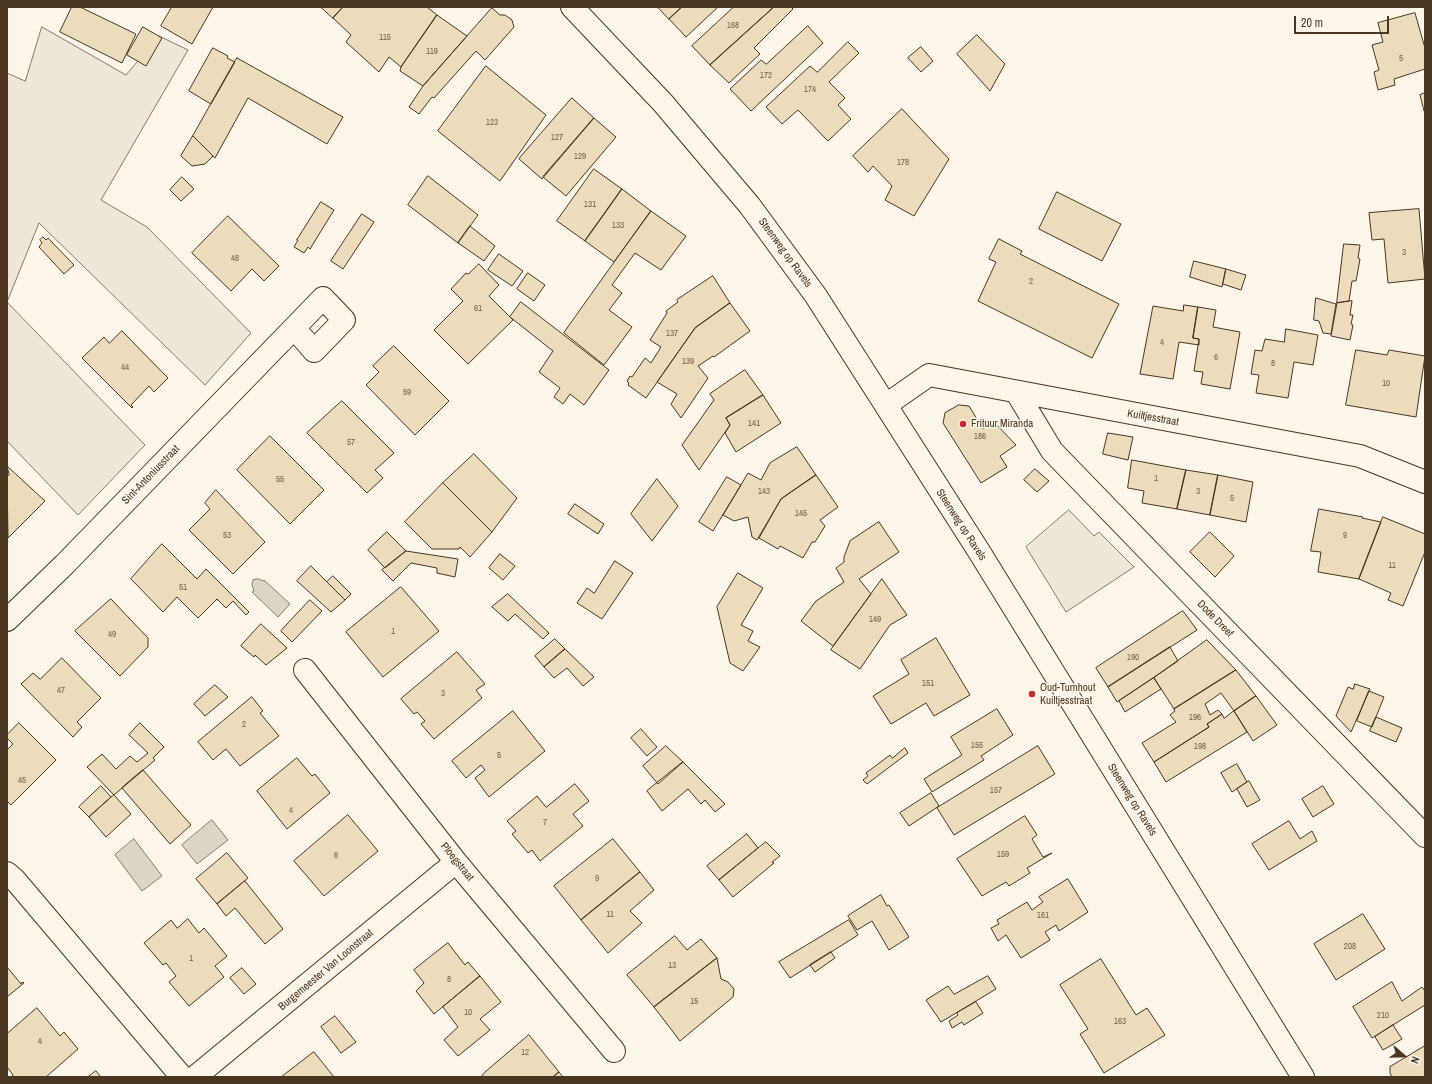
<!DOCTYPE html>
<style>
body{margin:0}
#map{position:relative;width:1432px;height:1084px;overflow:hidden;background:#fbf6e9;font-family:"Archivo Narrow",sans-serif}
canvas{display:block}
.frame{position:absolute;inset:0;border:8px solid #4a3520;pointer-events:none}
.north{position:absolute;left:1384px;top:1036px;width:40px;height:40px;-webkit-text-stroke:3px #fbf6e9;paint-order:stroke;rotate:110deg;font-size:11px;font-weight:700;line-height:16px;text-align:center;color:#4a3520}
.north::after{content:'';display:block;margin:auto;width:14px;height:18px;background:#4a3520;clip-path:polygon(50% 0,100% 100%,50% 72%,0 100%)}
.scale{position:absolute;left:1294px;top:16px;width:95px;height:18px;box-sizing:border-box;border:2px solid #4a3520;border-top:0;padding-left:5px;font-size:12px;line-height:14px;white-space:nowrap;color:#4a3520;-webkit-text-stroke:3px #fbf6e9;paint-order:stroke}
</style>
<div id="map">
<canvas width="1432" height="1084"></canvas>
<div class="frame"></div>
<div class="north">N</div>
<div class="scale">20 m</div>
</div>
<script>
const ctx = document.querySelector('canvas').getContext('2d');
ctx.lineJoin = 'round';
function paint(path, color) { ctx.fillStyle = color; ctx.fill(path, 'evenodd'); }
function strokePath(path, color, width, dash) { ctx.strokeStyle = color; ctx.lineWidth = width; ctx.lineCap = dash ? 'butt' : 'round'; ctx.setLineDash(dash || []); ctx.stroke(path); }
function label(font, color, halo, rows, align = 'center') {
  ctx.font = font + ' "Archivo Narrow",sans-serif'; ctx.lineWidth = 3; ctx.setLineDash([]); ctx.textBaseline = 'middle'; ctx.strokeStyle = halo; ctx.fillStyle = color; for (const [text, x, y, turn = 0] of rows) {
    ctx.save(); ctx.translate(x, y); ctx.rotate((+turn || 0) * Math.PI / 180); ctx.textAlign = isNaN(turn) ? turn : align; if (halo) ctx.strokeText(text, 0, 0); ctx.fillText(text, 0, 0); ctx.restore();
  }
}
const green = new Path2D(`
 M42 27 126 75 159 36 188 50 101 200 147 227 251 333 205 385 39 223 7 302V73L25 81Z
 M7 302 145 445 78 515 7 441Z`);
const parking = new Path2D(`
 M1069 510 1094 536 1099 532 1134 567 1066 612 1026 547Z`);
const water = new Path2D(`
 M259 579 263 581 264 580 290 604 278 617 252 592 254 591 252 584 253 580Z
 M212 820 228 840 197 864 182 845Z
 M134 839 162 876 142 891 115 855Z`);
const building = new Path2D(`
 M72 7H80L136 34 122 63 60 32Z
 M172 7H213L192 44 161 26Z
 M321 7H343L333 18Z
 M343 7H427L437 15 401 67 389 57 379 72 346 42 351 35 333 18Z
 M658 7H682L669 19Z
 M682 7H718L686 37 669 19Z
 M734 7H774L710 65 692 46Z
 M774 7H791L793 9 754 48 760 54 729 83 710 65Z
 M492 8 500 15H505L512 20 514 27 485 60 476 51 434 98 432 97 419 114 409 107 423 86Z
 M1415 13 1425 48V69L1394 79 1395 85 1378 90 1374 72 1379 70 1372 45 1383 42 1378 23Z
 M437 15 467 36 423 86 400 71 401 67Z
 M808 26 823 43 751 111 730 89 761 60 766 64Z
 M143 27 162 38 146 66 127 55Z
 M977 35 1005 64 990 91 957 54Z
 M848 42 859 53 829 82 845 98 838 105 851 119 828 141 798 110 782 124 766 107 810 66 817 72Z
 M921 47 933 61 921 72 908 58Z
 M213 48 228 56 227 58 235 62 211 104 189 91Z
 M237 58 343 117 327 144 248 98 215 158 193 136Z
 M486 66 546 115 500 181 438 131Z
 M1425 93V111H1424L1420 95Z
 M572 98 594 118 542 179 519 159Z
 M902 109 949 159 914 216 885 200 892 186 873 166 868 172 853 156Z
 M594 118 616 137 566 196 543 177Z
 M193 136 213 156 205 164 192 166 181 156Z
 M594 169 622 189 585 241 557 221Z
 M428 176 478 215 458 243 408 205Z
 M182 177 194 189 181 201 170 190Z
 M622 189 651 211 614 262 585 241Z
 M1057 192 1121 224 1102 261 1039 229Z
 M321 202 334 210 310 249 308 247 304 253 294 247 298 240H297Z
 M1419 209 1425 279 1388 283 1384 239 1372 240 1369 213Z
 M651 211 686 236 661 270 635 253 612 285 622 293 609 310 632 327 604 365 564 333Z
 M362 214 374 222 343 269 331 261Z
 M228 216 279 266 264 281 252 269 231 291 192 253Z
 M470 226 495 246 484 261 458 243Z
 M43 237 46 240 48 238 74 265 64 274 39 247 42 243 40 240Z
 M999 239 1022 251 1020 254 1119 304 1092 358 978 301 996 262 989 259Z
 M1344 244 1360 245 1358 258 1360 259 1356 281H1352L1349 301 1337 303Z
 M499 254 523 271 512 286 488 270Z
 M1194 261 1226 269 1222 287 1190 277Z
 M479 264 499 285 489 296 513 320 468 364 434 330 463 301 451 289 466 273 468 274Z
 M1226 269 1246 275 1241 290 1223 284Z
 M528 273 545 285 534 301 517 289Z
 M713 276 730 303 695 328 646 398 628 385 629 383 627 381 630 376 632 377 645 358 651 363 661 347 650 340 667 313 666 311 678 302 677 300Z
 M1316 298 1336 304 1331 334 1323 333 1319 321 1314 320Z
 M1352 301 1350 315H1353L1351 324 1353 325 1350 340 1331 336 1337 303Z
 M521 302 609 370 584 405 570 394 563 404 554 397 560 388 539 372 553 351 510 317Z
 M730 303 750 331 714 357 713 356 698 366 708 378 681 418 671 404 677 394 657 382 695 328Z
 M1184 305 1198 307 1193 338 1199 339V345L1179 342 1173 379 1140 374 1153 306 1183 311Z
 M1198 307 1216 310 1213 327 1240 332 1230 389 1201 384 1203 372 1194 371 1199 339 1193 338Z
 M1286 329 1318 335 1313 365 1294 362 1288 398 1256 393 1259 375 1251 374 1255 350 1262 351 1265 339 1284 342Z
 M122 331 168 378 154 392 149 386 131 405 133 407 132 408 82 358 104 337 109 343Z
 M394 346 449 401 415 435 366 385 379 372 373 366Z
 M1356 350 1387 355 1389 350 1425 356 1416 417 1346 405Z
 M745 370 763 395 726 418 730 425 699 470 682 445 714 400 710 394Z
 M763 395 781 423 736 452 725 433 730 425 726 418Z
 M342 401 394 453 375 470 383 478 367 493 307 433Z
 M959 405 969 406 983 429 994 422 1016 445 1000 456 1007 467 981 483 943 423 945 413Z
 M1108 433 1133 437 1128 460 1103 454Z
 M270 436 324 490 290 524 237 470Z
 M797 447 816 475 781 499 757 540 752 537 748 517 734 521 723 515 748 473 761 480 770 463Z
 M474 454 517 498 492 532 443 483Z
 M1132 460 1186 470 1177 509 1142 503 1144 491 1128 488Z
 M7 466 45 501 8 538 7 476 9 475Z
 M1035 469 1049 481 1037 492 1024 480Z
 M1186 470 1218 475 1210 515 1177 509Z
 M816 475 838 507 820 520 825 526 815 542H812L803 558 780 546 778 549 759 538 781 499Z
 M1218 475 1253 482 1246 522 1210 515Z
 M727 477 741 485 713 531 699 522Z
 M657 479 678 506 652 541 631 514Z
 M443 483 492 532 470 557 460 547 459 549H432L405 522Z
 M216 490 265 542 233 574 189 530 210 509 205 503Z
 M575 504 604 524 598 534 568 514Z
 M1319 509 1363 517 1362 518 1381 522 1359 579 1318 572 1321 552 1311 551Z
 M1383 517 1425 534V552L1403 606 1388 600 1391 593 1359 579Z
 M879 522 899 552 859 579 871 594 833 646 801 621 816 601 844 582 836 568 844 562V557L850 541Z
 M387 532 406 551 385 568 368 550Z
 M1210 532 1234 556 1215 577 1190 552Z
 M162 544 197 579 206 569 249 612 246 615 233 601 226 608 217 599 198 618 177 597 163 612 131 579Z
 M406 551 458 559 455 577 437 573V568L411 563 393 581 382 570Z
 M500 554 515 566 503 580 489 568Z
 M615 561 633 573 602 619 577 603 587 588 594 593Z
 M311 566 345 600 331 612 297 581Z
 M738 573 763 588 741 625 753 631 748 641 760 647 743 671 730 663 717 607Z
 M333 576 351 594 345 600 327 582Z
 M882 579 907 615 890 625 860 669 831 650Z
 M401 587 439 631 383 677 346 632Z
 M508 594 549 633 543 639 515 614 508 621 492 607Z
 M111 599 148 638V647L120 676 75 631Z
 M310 600 322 611 292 642 281 631Z
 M1183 611 1197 630 1108 687 1096 668Z
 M261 624 287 648 266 665 255 655 254 657 241 646Z
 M936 638 970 695 934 716 926 703 891 724 873 696 909 674 901 660Z
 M555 639 565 649 544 667 535 656Z
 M1207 640 1236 670 1174 709 1154 678Z
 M1170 647 1178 661 1117 702 1108 687Z
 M565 649 594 677 583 686 567 668 554 678 544 667Z
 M457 652 485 684 476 690 482 698 434 739 421 724 425 721 417 712 414 714 401 699Z
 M62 658 101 698 77 722 82 727 73 737 21 684 33 673 40 679Z
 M1236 670 1256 696 1234 711 1221 693 1205 704 1210 715 1218 710 1222 714 1207 724 1209 727 1154 762 1142 743 1176 722 1170 715 1175 711 1174 709Z
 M1154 678 1161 689 1125 712 1119 701Z
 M1355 684 1370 689 1351 732 1336 716 1348 687 1353 689Z
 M215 685 228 697 205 716 194 704Z
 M1369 691 1384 697 1372 727 1357 721Z
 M1256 696 1277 725 1253 741 1234 711Z
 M252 697 263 711 260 713 279 736 240 766 226 749 213 760 198 742Z
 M997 709 1013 735 981 756 984 760 932 792 924 779 962 755 951 737Z
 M513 711 545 751 489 797 475 778 485 770 481 765 466 778 452 761Z
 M1234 711 1247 732 1166 782 1154 762 1209 727 1207 724 1222 714 1224 718Z
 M1376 717 1402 728 1396 742 1370 731Z
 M19 723 56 760 11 805 7 801V750L13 744 7 738V735Z
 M140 723 164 747 153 758 155 760 114 795 87 767 102 754 116 769 130 756 137 762 148 753 129 735Z
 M641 729 657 747 647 756 631 738Z
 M666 746 683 762 658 784 643 766Z
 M1038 746 1055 774 954 835 937 808Z
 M905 748 908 753 867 784 863 780 868 776 866 773 890 755 892 758Z
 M297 758 312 776 315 774 330 793 287 829 257 791Z
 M683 762 725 804 715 812 705 800 701 804 688 789 662 811 647 791Z
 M1237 764 1247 782 1232 792 1221 773Z
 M143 770 191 825 170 844 122 788Z
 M1249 781 1260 800 1247 807 1237 789Z
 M575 784 589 801 573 814 583 826 540 861 532 850 528 853 512 834 516 831 507 821 537 796 546 807Z
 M101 786 111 797 89 817 79 807Z
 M1323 786 1334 804 1313 817 1302 799Z
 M931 793 939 806 909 826 900 813Z
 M114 795 131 814 106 837 89 817Z
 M348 815 378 851 324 896 294 861Z
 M1025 816 1037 835 1032 839 1043 857 1052 853 1027 868 1030 873 1009 886 1006 882 982 896 957 859Z
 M1289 821 1300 839 1312 831 1317 841 1269 870 1252 844Z
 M747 834 758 848 719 880 707 866Z
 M613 839 640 872 581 920 554 886Z
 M766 842 780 856 772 862 774 863 733 897 719 880Z
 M227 853 248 878 217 904 196 879Z
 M640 872 654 890 630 911 642 923 608 953 581 920Z
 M1068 879 1088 912 1059 931 1056 925 1045 932 1050 940 1021 958 1006 935 998 941 991 928 999 924 997 920 1027 902 1032 910 1043 902 1039 897Z
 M245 881 283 929 265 944 235 908 226 916 217 904Z
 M881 895 887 906 889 905 909 937 889 950 872 921 857 930 848 916Z
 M1363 914 1385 949 1336 980 1314 944Z
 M188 919 199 933 204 928 227 956 215 966 224 977 189 1006 169 982 176 976 166 963 163 965 144 943 171 920 177 928Z
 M849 920 858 935 790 978 779 962Z
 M675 936 687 950 701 939 717 958 654 1007 627 975Z
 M448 943 465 965 468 962 480 976 434 1014 416 991 424 983 414 970Z
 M831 952 835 958 815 972 810 965Z
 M717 958 721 979 728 982 734 989 733 997 680 1041 654 1007Z
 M1101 959 1136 1015 1147 1008 1165 1035 1104 1073 1080 1034 1088 1029 1060 985Z
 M7 967 21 984 22 982 24 983 7 997Z
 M242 968 256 984 244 994 230 978Z
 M480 976 501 1002 480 1019 490 1030 458 1056 444 1040 458 1027 443 1007Z
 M988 976 996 989 941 1022 926 1000 948 986 954 994Z
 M1392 982 1402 1001 1422 987 1425 991V1005L1372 1038 1353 1007Z
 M976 1002 983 1013 964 1025 962 1022 952 1028 949 1021 958 1015 957 1013Z
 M37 1008 60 1036 64 1032 78 1049 46 1077H12L13 1075 7 1067V1034Z
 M335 1016 356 1042 341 1053 321 1027Z
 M1393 1025 1402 1039 1383 1050 1375 1037Z
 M529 1035 559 1072 553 1077H481L484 1073Z
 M1425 1046V1077H1392L1390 1073V1067Z
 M314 1052 334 1077H281L294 1067Z
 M96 1071 101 1077H88Z
 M559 1072 563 1077H553Z`);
const street = new Path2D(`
 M1017 393 1052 451 1425 836
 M886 405 929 375 1360 456 1425 482
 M7 620 65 564 294 328 323 298 344 320 314 351 294 328
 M305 670 456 862 614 1051
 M7 873 15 880 182 1077
 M195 1077 456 862`);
const primary = new Path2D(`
 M572 7 663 103 750 206 816 296 980 553 1303 1077`);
const markers = [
 [963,424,4,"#c62828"],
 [1032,694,4,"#c62828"]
];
const numberNames = [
 ["168",733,26],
 ["115",385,38],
 ["119",432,52],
 ["5",1401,59],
 ["172",766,76],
 ["174",810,90],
 ["123",492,123],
 ["127",557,138],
 ["129",580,157],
 ["178",903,163],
 ["131",590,205],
 ["133",618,226],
 ["3",1404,253],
 ["48",235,259],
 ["2",1031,282],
 ["61",478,309],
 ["137",672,334],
 ["4",1162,343],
 ["6",1216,358],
 ["139",688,362],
 ["8",1273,364],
 ["44",125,368],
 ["10",1386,384],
 ["59",407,393],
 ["141",754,424],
 ["186",980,437],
 ["57",351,443],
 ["1",1156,479],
 ["55",280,480],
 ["143",764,492],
 ["3",1198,492],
 ["5",1232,499],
 ["145",801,514],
 ["53",227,536],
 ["9",1345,536],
 ["11",1392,566],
 ["51",183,588],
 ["149",875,620],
 ["1",393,632],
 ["49",112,635],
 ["190",1133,658],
 ["151",928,684],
 ["47",61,691],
 ["3",443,694],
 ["196",1195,718],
 ["2",244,725],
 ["155",977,746],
 ["198",1200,747],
 ["5",499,756],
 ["45",22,781],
 ["157",996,791],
 ["4",291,811],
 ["7",545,823],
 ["159",1003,855],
 ["6",336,856],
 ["9",597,879],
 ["11",610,915],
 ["161",1043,916],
 ["208",1350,947],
 ["1",191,959],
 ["13",672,966],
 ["8",449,980],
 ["15",694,1002],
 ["10",468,1013],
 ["210",1383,1016],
 ["163",1120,1022],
 ["4",40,1042],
 ["12",525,1053]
];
const streetNames = [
 ["Steenweg op Ravels",785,253,54],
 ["Kuiltjesstraat",1153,418,10],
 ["Sint-Antoniusstraat",151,475,-46],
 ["Steenweg op Ravels",961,525,57],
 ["Dode Dreef",1215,619,46],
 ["Steenweg op Ravels",1132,800,58],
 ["Ploegstraat",457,862,51],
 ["Burgemeester Van Loonstraat",326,970,-40]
];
const poiNames = [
 ["Frituur Miranda",971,424],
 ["Oud-Turnhout",1040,688],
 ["Kuiltjesstraat",1040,701]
];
paint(green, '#ede6d9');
strokePath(green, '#887966', 1);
paint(parking, '#ede7d9');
strokePath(parking, '#887966', 1);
paint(water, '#dcd4c6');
strokePath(water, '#887966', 1);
paint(building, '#ecdcbc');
strokePath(building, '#4a3520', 1);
strokePath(street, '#4a3520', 24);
strokePath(primary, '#4a3520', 24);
strokePath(street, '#fbf6e9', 22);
strokePath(primary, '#fbf6e9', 22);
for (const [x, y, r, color] of markers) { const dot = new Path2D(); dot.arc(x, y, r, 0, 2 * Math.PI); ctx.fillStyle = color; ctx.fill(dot); strokePath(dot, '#fbf6e9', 1.5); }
label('9px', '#725f47', null, numberNames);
label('11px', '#4a3520', '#fbf6e9', streetNames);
label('11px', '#4a3520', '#fbf6e9', poiNames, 'left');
</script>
